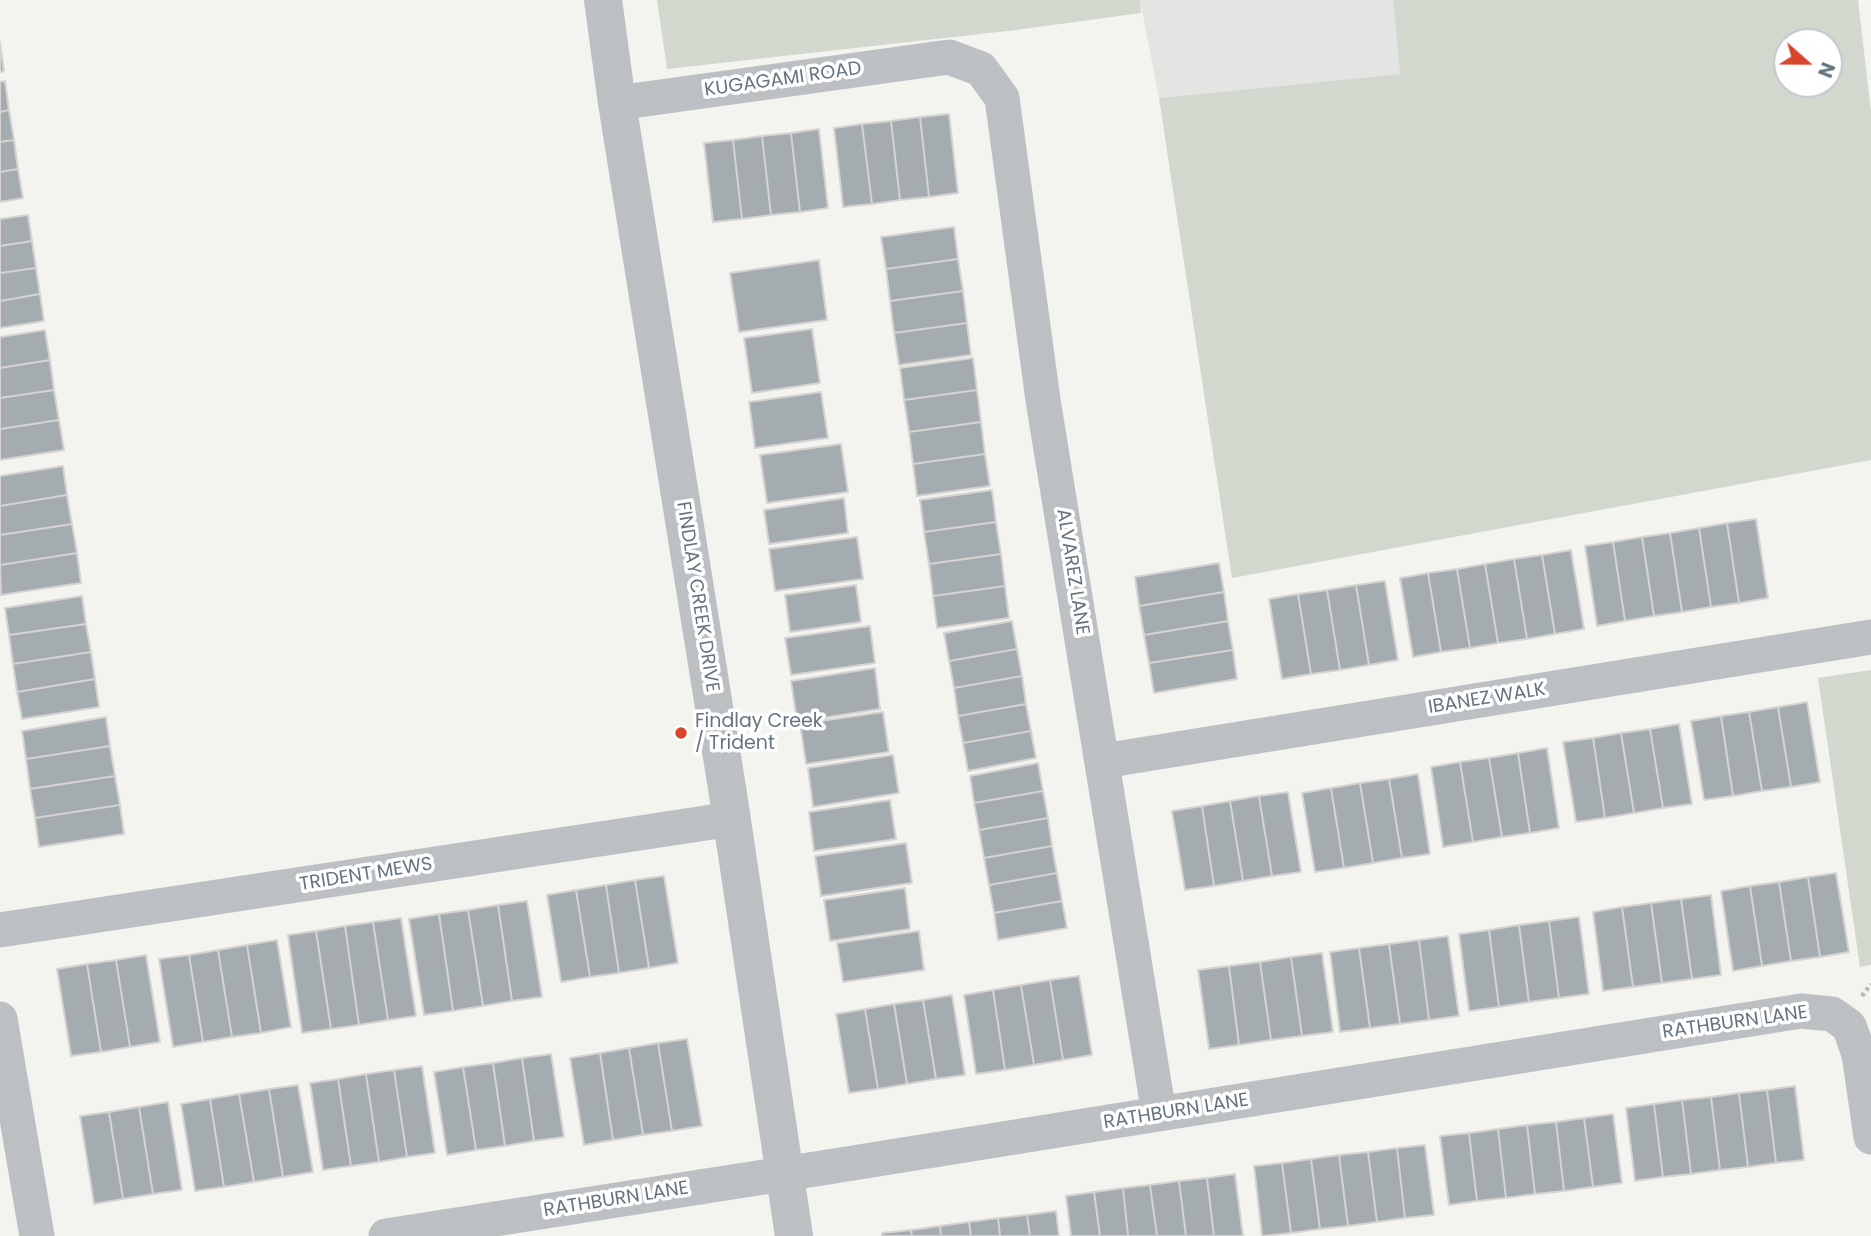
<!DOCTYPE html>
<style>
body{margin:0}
#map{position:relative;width:1871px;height:1236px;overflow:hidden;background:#f3f3ef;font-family:Poppins,sans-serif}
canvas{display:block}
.north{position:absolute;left:1773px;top:28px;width:70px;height:70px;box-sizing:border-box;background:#fff;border:2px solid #c1c8cc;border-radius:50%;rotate:111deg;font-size:19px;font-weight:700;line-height:28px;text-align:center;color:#64757f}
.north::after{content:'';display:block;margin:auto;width:24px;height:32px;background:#d8452b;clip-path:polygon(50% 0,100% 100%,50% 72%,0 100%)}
</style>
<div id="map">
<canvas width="1871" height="1236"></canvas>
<div class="north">N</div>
</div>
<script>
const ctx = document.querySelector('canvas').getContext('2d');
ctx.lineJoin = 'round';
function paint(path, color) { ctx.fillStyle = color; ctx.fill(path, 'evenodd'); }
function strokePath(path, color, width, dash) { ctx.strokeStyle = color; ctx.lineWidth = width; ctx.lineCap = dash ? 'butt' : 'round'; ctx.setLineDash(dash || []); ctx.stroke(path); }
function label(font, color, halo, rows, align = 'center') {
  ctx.font = font + ' Poppins,sans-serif'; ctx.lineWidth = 7; ctx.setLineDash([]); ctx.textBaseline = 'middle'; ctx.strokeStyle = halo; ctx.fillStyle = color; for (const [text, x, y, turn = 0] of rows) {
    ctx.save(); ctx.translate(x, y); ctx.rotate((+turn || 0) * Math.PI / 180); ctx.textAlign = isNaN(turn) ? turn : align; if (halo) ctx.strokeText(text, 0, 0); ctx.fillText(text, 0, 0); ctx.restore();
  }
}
const built = new Path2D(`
 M1140 0H1393L1400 74 1159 98Z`);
const green = new Path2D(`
 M657 0H1140L1141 13 1016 30 667 69Z
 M1393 0H1858L1871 112V460L1232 578 1159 98 1400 74ZM1787 42H1829V84H1787Z
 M1871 670V965L1860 967 1818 678Z`);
const building = new Path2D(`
 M0 42 4 71 0 72Z
 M5 81 9 110 0 112V82Z
 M9 110 14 140 0 142V112Z
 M949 114 958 193 929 197 920 117Z
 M920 117 929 197 900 200 891 121Z
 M891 121 900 200 872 204 862 124Z
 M862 124 872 204 843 207 834 128Z
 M819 129 828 208 800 212 791 133Z
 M791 133 800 212 771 215 762 136Z
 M762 136 771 215 742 219 733 140Z
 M14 140 18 169 0 172V142Z
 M733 140 742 219 713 222 704 143Z
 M18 169 23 198 0 202V172Z
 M28 215 32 241 0 246V219Z
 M954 227 958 259 886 269 881 237Z
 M32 241 36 268 0 273V246Z
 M958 259 963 291 890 301 886 269Z
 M819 260 827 320 739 332 730 273Z
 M36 268 40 294 0 301V273Z
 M963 291 967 323 894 333 890 301Z
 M40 294 44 321 0 328V301Z
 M967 323 971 355 899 365 894 333Z
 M812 329 820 383 752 393 744 338Z
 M45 330 50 360 0 368V337Z
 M973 358 977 390 904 400 900 368Z
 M50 360 54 390 0 398V368Z
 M54 390 59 420 0 429V398Z
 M977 390 981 422 909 432 904 400Z
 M821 392 828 438 755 448 749 402Z
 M59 420 64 450 0 460V429Z
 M981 422 985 454 913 464 909 432Z
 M841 444 848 492 767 503 760 455Z
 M985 454 990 486 917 496 913 464Z
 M63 466 67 495 0 506V476Z
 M992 490 996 522 924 532 920 500Z
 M67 495 72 524 0 535V506Z
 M844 498 848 533 769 544 764 510Z
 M1756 519 1768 598 1739 603 1727 523Z
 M996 522 1001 554 929 564 924 532Z
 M1727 523 1739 603 1711 607 1699 528Z
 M72 524 77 553 0 565V535Z
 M1699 528 1711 607 1682 612 1670 533Z
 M1670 533 1682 612 1654 616 1642 537Z
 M857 537 863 579 775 591 769 549Z
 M1642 537 1654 616 1625 621 1613 542Z
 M1613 542 1625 621 1597 626 1585 546Z
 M1571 550 1584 629 1555 634 1542 555Z
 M77 553 81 583 1 595 0 565Z
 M1001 554 1005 586 933 596 929 564Z
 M1542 555 1555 634 1527 639 1514 559Z
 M1514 559 1527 639 1498 643 1485 564Z
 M1219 563 1224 592 1139 606 1135 577Z
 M1485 564 1498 643 1470 648 1457 569Z
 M1457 569 1470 648 1441 652 1428 573Z
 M1428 573 1441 652 1413 657 1400 578Z
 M1385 581 1398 660 1369 665 1356 585Z
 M856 585 861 622 790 632 785 595Z
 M1356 585 1369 665 1340 670 1327 590Z
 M1005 586 1009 618 937 628 933 596Z
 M1327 590 1340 670 1311 674 1298 594Z
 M1224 592 1228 621 1144 635 1139 606Z
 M1298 594 1311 674 1282 679 1269 599Z
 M82 596 86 624 9 635 5 608Z
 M1012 621 1017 649 949 661 944 633Z
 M1228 621 1233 650 1149 663 1144 635Z
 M86 624 91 652 13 664 9 635Z
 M870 626 875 663 791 675 785 638Z
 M1017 649 1022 676 954 688 949 661Z
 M1233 650 1237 679 1154 693 1149 663Z
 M91 652 95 679 17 692 13 664Z
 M875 668 880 709 797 722 791 681Z
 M1022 676 1026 704 958 716 954 688Z
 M95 679 99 707 22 719 17 692Z
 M1807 702 1820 782 1791 787 1778 707Z
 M1026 704 1031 731 963 743 958 716Z
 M1778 707 1791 787 1762 791 1749 712Z
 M883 712 889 752 806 764 800 724Z
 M1749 712 1762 791 1733 796 1721 716Z
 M1721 716 1733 796 1704 800 1691 721Z
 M106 717 110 746 26 759 22 731Z
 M1679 724 1692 804 1663 808 1650 729Z
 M1650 729 1663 808 1634 813 1621 733Z
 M1031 731 1036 758 968 771 963 743Z
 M1621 733 1634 813 1605 818 1593 738Z
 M1593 738 1605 818 1576 822 1563 742Z
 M110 746 115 776 30 789 26 759Z
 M1547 748 1559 828 1530 833 1518 753Z
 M1518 753 1530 833 1502 837 1489 758Z
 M893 755 899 793 813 807 808 768Z
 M1489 758 1502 837 1473 842 1460 762Z
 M1460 762 1473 842 1443 847 1431 767Z
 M1038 763 1043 791 974 803 970 776Z
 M1418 774 1430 854 1402 858 1389 779Z
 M115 776 120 805 35 818 30 789Z
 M1389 779 1402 858 1373 863 1360 783Z
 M1360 783 1373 863 1344 868 1331 788Z
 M1331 788 1344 868 1315 872 1302 793Z
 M1043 791 1048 818 979 830 974 803Z
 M1288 792 1301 872 1272 876 1259 796Z
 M1259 796 1272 876 1243 881 1230 801Z
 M890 800 896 839 814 851 809 812Z
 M1230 801 1243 881 1214 886 1202 806Z
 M120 805 124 834 39 847 35 818Z
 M1202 806 1214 886 1185 890 1172 811Z
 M1048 818 1052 846 984 858 979 830Z
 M906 843 912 883 821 896 815 856Z
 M1052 846 1057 873 989 885 984 858Z
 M1057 873 1062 901 994 913 989 885Z
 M1836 873 1849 952 1820 957 1808 877Z
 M664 876 678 963 649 968 635 880Z
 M1808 877 1820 957 1791 961 1779 882Z
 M635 880 649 968 619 973 606 885Z
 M1779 882 1791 961 1762 966 1750 886Z
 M606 885 619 973 590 977 576 890Z
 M1750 886 1762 966 1733 971 1721 891Z
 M905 888 910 929 830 941 824 900Z
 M576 890 590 977 561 982 547 895Z
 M1711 895 1721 975 1692 979 1681 899Z
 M1681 899 1692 979 1662 983 1651 903Z
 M527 901 542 997 512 1001 498 905Z
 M1062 901 1067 928 998 940 994 913Z
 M1651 903 1662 983 1633 987 1622 907Z
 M498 905 512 1001 483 1006 468 910Z
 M1622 907 1633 987 1603 991 1593 912Z
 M468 910 483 1006 453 1011 439 914Z
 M439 914 453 1011 424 1015 409 919Z
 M1579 917 1589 994 1559 998 1549 921Z
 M401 918 416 1016 388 1020 373 922Z
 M1549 921 1559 998 1529 1002 1519 925Z
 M373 922 388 1020 359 1025 345 926Z
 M1519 925 1529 1002 1499 1007 1489 930Z
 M345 926 359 1025 331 1029 316 931Z
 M1489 930 1499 1007 1469 1011 1459 934Z
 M316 931 331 1029 302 1033 288 935Z
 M919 931 924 970 843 982 837 943Z
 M1448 936 1459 1016 1429 1020 1419 940Z
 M277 940 291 1027 261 1033 247 945Z
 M1419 940 1429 1020 1400 1024 1389 944Z
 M1389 944 1400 1024 1370 1028 1359 948Z
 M247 945 261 1033 232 1037 218 950Z
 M1359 948 1370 1028 1340 1032 1330 952Z
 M218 950 232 1037 203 1042 189 955Z
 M1322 953 1333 1032 1302 1036 1291 957Z
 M146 955 160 1042 130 1047 116 960Z
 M189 955 203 1042 173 1047 159 959Z
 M1291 957 1302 1036 1271 1040 1260 962Z
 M116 960 130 1047 101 1052 87 964Z
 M1260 962 1271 1040 1239 1045 1229 966Z
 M87 964 101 1052 71 1056 57 969Z
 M1229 966 1239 1045 1209 1049 1198 970Z
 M1079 976 1092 1055 1063 1060 1050 980Z
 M1050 980 1063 1060 1034 1065 1021 985Z
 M1021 985 1034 1065 1005 1070 993 990Z
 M993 990 1005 1070 976 1074 964 995Z
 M952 995 965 1075 936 1079 923 1000Z
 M923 1000 936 1079 907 1084 894 1004Z
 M894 1004 907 1084 878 1089 865 1009Z
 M865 1009 878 1089 849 1093 836 1014Z
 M687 1039 702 1126 672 1131 658 1043Z
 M658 1043 672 1131 643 1135 629 1048Z
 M629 1048 643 1135 613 1140 600 1053Z
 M600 1053 613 1140 584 1145 570 1058Z
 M551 1054 564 1137 534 1141 522 1058Z
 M522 1058 534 1141 505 1146 493 1063Z
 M493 1063 505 1146 476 1150 463 1067Z
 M422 1066 435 1153 407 1157 394 1070Z
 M463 1067 476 1150 447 1155 434 1072Z
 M394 1070 407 1157 379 1162 366 1074Z
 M366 1074 379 1162 351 1166 338 1079Z
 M338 1079 351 1166 323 1170 310 1083Z
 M298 1085 313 1172 283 1177 269 1089Z
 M1795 1086 1804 1160 1776 1163 1767 1090Z
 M269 1089 283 1177 254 1182 239 1094Z
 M1767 1090 1776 1163 1748 1167 1739 1093Z
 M1739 1093 1748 1167 1720 1170 1711 1097Z
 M239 1094 254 1182 224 1187 210 1099Z
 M1711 1097 1720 1170 1691 1174 1682 1100Z
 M210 1099 224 1187 195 1191 181 1104Z
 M1682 1100 1691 1174 1663 1177 1654 1104Z
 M168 1102 182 1190 153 1194 139 1107Z
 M1654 1104 1663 1177 1635 1181 1626 1108Z
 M139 1107 153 1194 123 1199 109 1112Z
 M109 1112 123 1199 94 1204 80 1116Z
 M1613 1114 1622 1183 1593 1187 1584 1118Z
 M1584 1118 1593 1187 1564 1191 1556 1122Z
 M1556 1122 1564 1191 1535 1194 1527 1125Z
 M1527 1125 1535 1194 1506 1198 1498 1129Z
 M1498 1129 1506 1198 1477 1201 1469 1133Z
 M1469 1133 1477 1201 1449 1205 1440 1136Z
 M1425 1145 1434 1215 1405 1218 1397 1148Z
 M1397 1148 1405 1218 1377 1222 1368 1152Z
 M1368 1152 1377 1222 1348 1226 1339 1155Z
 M1339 1155 1348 1226 1320 1229 1311 1159Z
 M1311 1159 1320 1229 1291 1233 1282 1163Z
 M1282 1163 1291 1233 1262 1236 1254 1166Z
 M1235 1174 1243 1236H1214L1207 1178Z
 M1207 1178 1214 1236H1186L1179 1181Z
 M1179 1181 1186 1236H1157L1150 1185Z
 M1150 1185 1157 1236H1128L1123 1188Z
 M1123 1188 1128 1236H1100L1094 1192Z
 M1094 1192 1100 1236H1071L1066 1196Z
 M1056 1211 1059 1236H1030L1027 1215Z
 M1027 1215 1030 1236H1000L998 1218Z
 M998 1218 1000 1236H971L969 1222Z
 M969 1222 971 1236H941L940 1226Z
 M940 1226 941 1236H912L911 1230Z
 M911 1230 912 1236H882V1233Z`);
const path = new Path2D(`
 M1862 996 1871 984`);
const minor = new Path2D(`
 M617 103 949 57 981 69 1002 98 1043 400 1159 1114
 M1103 761 1871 637
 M0 930 732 819
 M0 1019 37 1236
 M386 1236 828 1167 1801 1011 1832 1014 1849 1026 1859 1054 1871 1137`);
const tertiary = new Path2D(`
 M603 0 617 103 728 794 794 1236`);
const markers = [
 [681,733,7,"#d8452b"]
];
const streetNames = [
 ["KUGAGAMI ROAD",783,80,-8],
 ["ALVAREZ LANE",1072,572,81],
 ["FINDLAY CREEK DRIVE",697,597,81],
 ["IBANEZ WALK",1487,699,-9],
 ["TRIDENT MEWS",366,875,-9],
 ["RATHBURN LANE",1735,1023,-8],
 ["RATHBURN LANE",1176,1112,-9],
 ["RATHBURN LANE",616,1200,-9]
];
const poiNames = [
 ["Findlay Creek",695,722],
 ["/ Trident",695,744]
];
paint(built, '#e4e5e3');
paint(green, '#d3d8cf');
paint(building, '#a4acb0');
strokePath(building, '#d5d4d2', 2);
strokePath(path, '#b6b9bb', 4.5, [3.5, 3.5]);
strokePath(minor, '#bcc0c3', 35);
strokePath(tertiary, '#bcc0c3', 38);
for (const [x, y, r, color] of markers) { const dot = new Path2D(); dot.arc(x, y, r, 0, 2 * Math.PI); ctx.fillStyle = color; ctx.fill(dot); strokePath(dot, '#fff', 2.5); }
label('19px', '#64757f', '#fff', streetNames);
label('19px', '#64757f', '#fff', poiNames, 'left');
</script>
